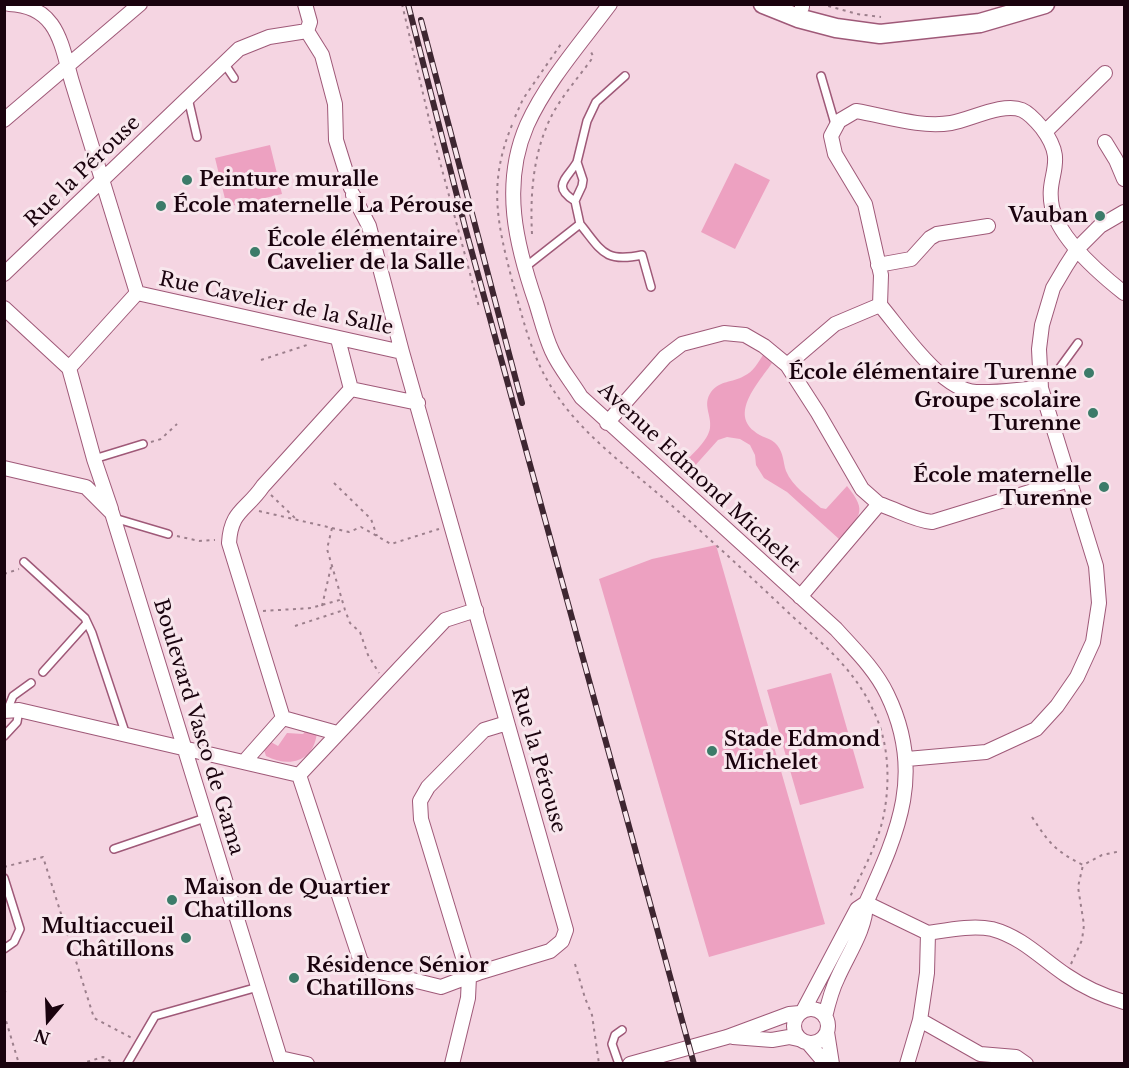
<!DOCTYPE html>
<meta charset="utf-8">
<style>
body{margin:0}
#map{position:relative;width:1129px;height:1068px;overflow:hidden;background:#f5d5e2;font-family:"Libre Baskerville",serif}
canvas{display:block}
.frame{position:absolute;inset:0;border:6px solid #1a030e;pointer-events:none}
.north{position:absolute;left:18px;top:990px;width:60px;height:60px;-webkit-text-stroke:4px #f8e7ed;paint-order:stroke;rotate:199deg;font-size:16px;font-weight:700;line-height:24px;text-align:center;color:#1a030e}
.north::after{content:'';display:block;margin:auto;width:21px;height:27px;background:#1a030e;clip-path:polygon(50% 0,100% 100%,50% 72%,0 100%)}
</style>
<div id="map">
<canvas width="1129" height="1068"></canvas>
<div class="frame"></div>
<div class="north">N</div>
</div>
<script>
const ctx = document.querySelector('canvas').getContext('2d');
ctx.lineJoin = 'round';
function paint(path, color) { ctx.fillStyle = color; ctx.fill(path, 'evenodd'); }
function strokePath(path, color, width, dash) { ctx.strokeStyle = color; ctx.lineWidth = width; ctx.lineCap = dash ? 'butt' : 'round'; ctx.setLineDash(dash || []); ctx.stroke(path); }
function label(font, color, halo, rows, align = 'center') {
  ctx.font = font + ' "Libre Baskerville",serif'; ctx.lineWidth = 6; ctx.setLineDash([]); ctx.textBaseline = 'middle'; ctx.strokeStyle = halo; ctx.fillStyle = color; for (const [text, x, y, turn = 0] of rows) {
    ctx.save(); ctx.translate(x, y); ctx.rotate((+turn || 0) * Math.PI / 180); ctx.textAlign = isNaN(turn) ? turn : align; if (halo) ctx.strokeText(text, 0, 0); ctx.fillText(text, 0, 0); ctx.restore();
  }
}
const green = new Path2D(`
 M270 145 282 194 227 207 215 158Z
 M735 163 770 180 735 249 701 232Z
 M763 355 772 363C760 381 730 412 754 431 761 438 771 437 777 445 784 454 783 462 786 471 792 486 810 498 821 508L826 509 847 486C869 513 859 516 839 539L787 492 764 478 756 465 755 455 750 445 740 439 727 437 718 440 692 469 685 462C693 453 708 441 710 428 712 415 702 405 711 392 720 380 732 383 744 376 753 372 758 363 763 355Z
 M716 545 825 924 709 957 599 579 652 559Z
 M831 673 864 788 800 805 767 690Z
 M308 728 317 730C316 760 291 769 266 756L264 750 269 741 278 746 287 733 303 734Z`);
const path = new Path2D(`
 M402 4 433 136 479 307
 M821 4 857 14 881 17
 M515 117 523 99 561 44
 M512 125C488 183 497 222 512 280 524 322 532 361 558 397 585 436 626 466 662 497 707 536 750 576 793 617 826 647 855 670 874 712 888 741 890 776 885 808 880 841 863 870 849 899
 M532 234C530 195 533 153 551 117 561 97 578 78 591 60L593 56 590 50
 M261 360 307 345
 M151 442 161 439 177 424
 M334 483 371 519 377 536
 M271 495 297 520
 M259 511 332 528 327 549 345 610 350 623 360 632 368 655 379 673
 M332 528 349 532 361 527 391 544 439 529
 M177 536 199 541 215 540
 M4 574 19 569
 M322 606 331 567
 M263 611 311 608 343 599
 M295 626 344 610
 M1032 817C1049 843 1055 851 1083 865L1102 855 1121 851
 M4 867 43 857 94 1018 132 1038
 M575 964 585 998 592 1015 599 1064
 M1071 964 1082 940 1084 925 1078 887 1083 865
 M4 992 6 991
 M4 1014 19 1064
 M80 1064 103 1057 116 1064`);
const service = new Path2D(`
 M224 63 234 78
 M821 76 835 124
 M188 98 197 137
 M575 201C551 186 567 179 577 162
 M580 224C602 251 604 263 642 255L651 287
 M524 268 580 224 575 201 582 186 583 180 577 162 587 121 596 102 625 76
 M1040 377 1059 369 1078 343
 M94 459 143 444
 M114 518 168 534
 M24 562 85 618 92 633 126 735
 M43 672 87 623
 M7 711 13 696 31 683
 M4 736 17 722 19 710
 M114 849 205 818
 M4 878 20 929 14 942 4 949
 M127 1064 155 1016 258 987
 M619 1064 612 1044 615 1035 622 1030`);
const minor = new Path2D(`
 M9 4C58 6 61 44 72 82L137 293 402 352
 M305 4 310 22 307 31
 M610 4C581 43 547 81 527 125 501 185 516 245 536 303 541 319 545 336 552 351 559 367 572 382 581 397L836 629C854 649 875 669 887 694 925 772 899 830 866 903 866 929 848 954 838 977 832 989 828 1004 825 1017
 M802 7V4
 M4 120 140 4
 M1045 132 1105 73
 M1105 142 1116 160 1124 179
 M878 265 911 259 930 238 937 234 988 226
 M4 274 239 49 269 37 307 31 322 55 335 104 336 140 351 188
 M880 305 881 275 865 204 835 154 831 136 839 121 856 111C886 116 920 128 951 123 970 120 1003 102 1022 110 1029 113 1037 122 1042 128 1069 164 1045 173 1052 207 1059 239 1100 274 1124 293
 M4 308 69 368 94 459 111 509
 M787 365 835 324 880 305C902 331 941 390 976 392 998 393 1020 389 1041 388
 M69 368 137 293
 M351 389 418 403
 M607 423 665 357 682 344 724 333 745 335 764 346 787 365 818 413 862 489 879 504
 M4 468 86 487 112 513 280 1058
 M800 597 879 504C898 510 913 520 932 522L1069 480
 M4 711 19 710 299 775 445 620 476 610
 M283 718 337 733
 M907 759 986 752 1036 729 1057 706 1077 677 1093 642 1099 603 1096 566 1041 388 1039 349 1042 325 1053 288 1066 266 1077 249 1100 226 1124 212
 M244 762 283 718 229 543C231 510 246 511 263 486L351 389 338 339
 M299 775 361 962 372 970 441 987 481 972 550 951 562 941 566 930 402 352 369 226 353 195
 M866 903 928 933 927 973 920 1020 907 1064
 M928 933C948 930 972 925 992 929 1022 937 1042 959 1066 975 1085 988 1103 996 1124 1002
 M794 1026a17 17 0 1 1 34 0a17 17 0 1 1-34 0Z
 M803 1011 857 909 866 903
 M920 1020 980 1054 1016 1057 1026 1064
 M827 1032 832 1064
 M733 1037 772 1040 789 1037 798 1039
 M809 1044 826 1064
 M280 1058 307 1064
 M452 1064 468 998 469 977 421 819 420 801 428 787 484 730 507 723
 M630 1064 727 1037 789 1014 800 1013`);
const secondary = new Path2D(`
 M763 4 798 18 836 28 880 34 980 23 1045 4`);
const rail = new Path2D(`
 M408 4 465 227 694 1064
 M421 20 522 403`);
const markers = [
 [187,180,6,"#3c7b69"],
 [161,206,6,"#3c7b69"],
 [1100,216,6,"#3c7b69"],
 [255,252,6,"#3c7b69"],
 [1089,373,6,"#3c7b69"],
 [1093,413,6,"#3c7b69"],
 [1104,487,6,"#3c7b69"],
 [712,751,6,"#3c7b69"],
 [172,900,6,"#3c7b69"],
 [186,938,6,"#3c7b69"],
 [294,978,6,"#3c7b69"]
];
const streetNames = [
 ["Rue la Pérouse",83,172,-44],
 ["Rue Cavelier de la Salle",276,304,12],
 ["Avenue Edmond Michelet",699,478,43],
 ["Boulevard Vasco de Gama",198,727,73],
 ["Rue la Pérouse",538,760,74]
];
const poiNames = [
 ["Peinture muralle",199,180],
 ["École maternelle La Pérouse",173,206],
 ["Vauban",1088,216,"right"],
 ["École élémentaire",267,240],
 ["Cavelier de la Salle",267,263],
 ["École élémentaire Turenne",1077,373,"right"],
 ["Groupe scolaire",1081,401,"right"],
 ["Turenne",1081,424,"right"],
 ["École maternelle",1092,476,"right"],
 ["Turenne",1092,499,"right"],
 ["Stade Edmond",724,740],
 ["Michelet",724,763],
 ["Maison de Quartier",184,888],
 ["Chatillons",184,911],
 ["Multiaccueil",174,927,"right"],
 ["Châtillons",174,950,"right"],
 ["Résidence Sénior",306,966],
 ["Chatillons",306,989]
];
paint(green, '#eda1c1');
strokePath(service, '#9f5978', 10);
strokePath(minor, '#9f5978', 16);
strokePath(secondary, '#9f5978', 21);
strokePath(path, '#9c7f8c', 2, [3, 4.5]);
strokePath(service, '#fff', 7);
strokePath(minor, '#fff', 14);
strokePath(secondary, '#fff', 18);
strokePath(rail, '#3e2631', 6);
strokePath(rail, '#f8e7ed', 4, [11]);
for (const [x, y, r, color] of markers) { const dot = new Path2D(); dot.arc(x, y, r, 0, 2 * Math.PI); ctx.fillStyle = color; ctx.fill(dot); strokePath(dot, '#f8e7ed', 2); }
label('20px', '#1a030e', '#f8e7ed', streetNames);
label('bold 20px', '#1a030e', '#f8e7ed', poiNames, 'left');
</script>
